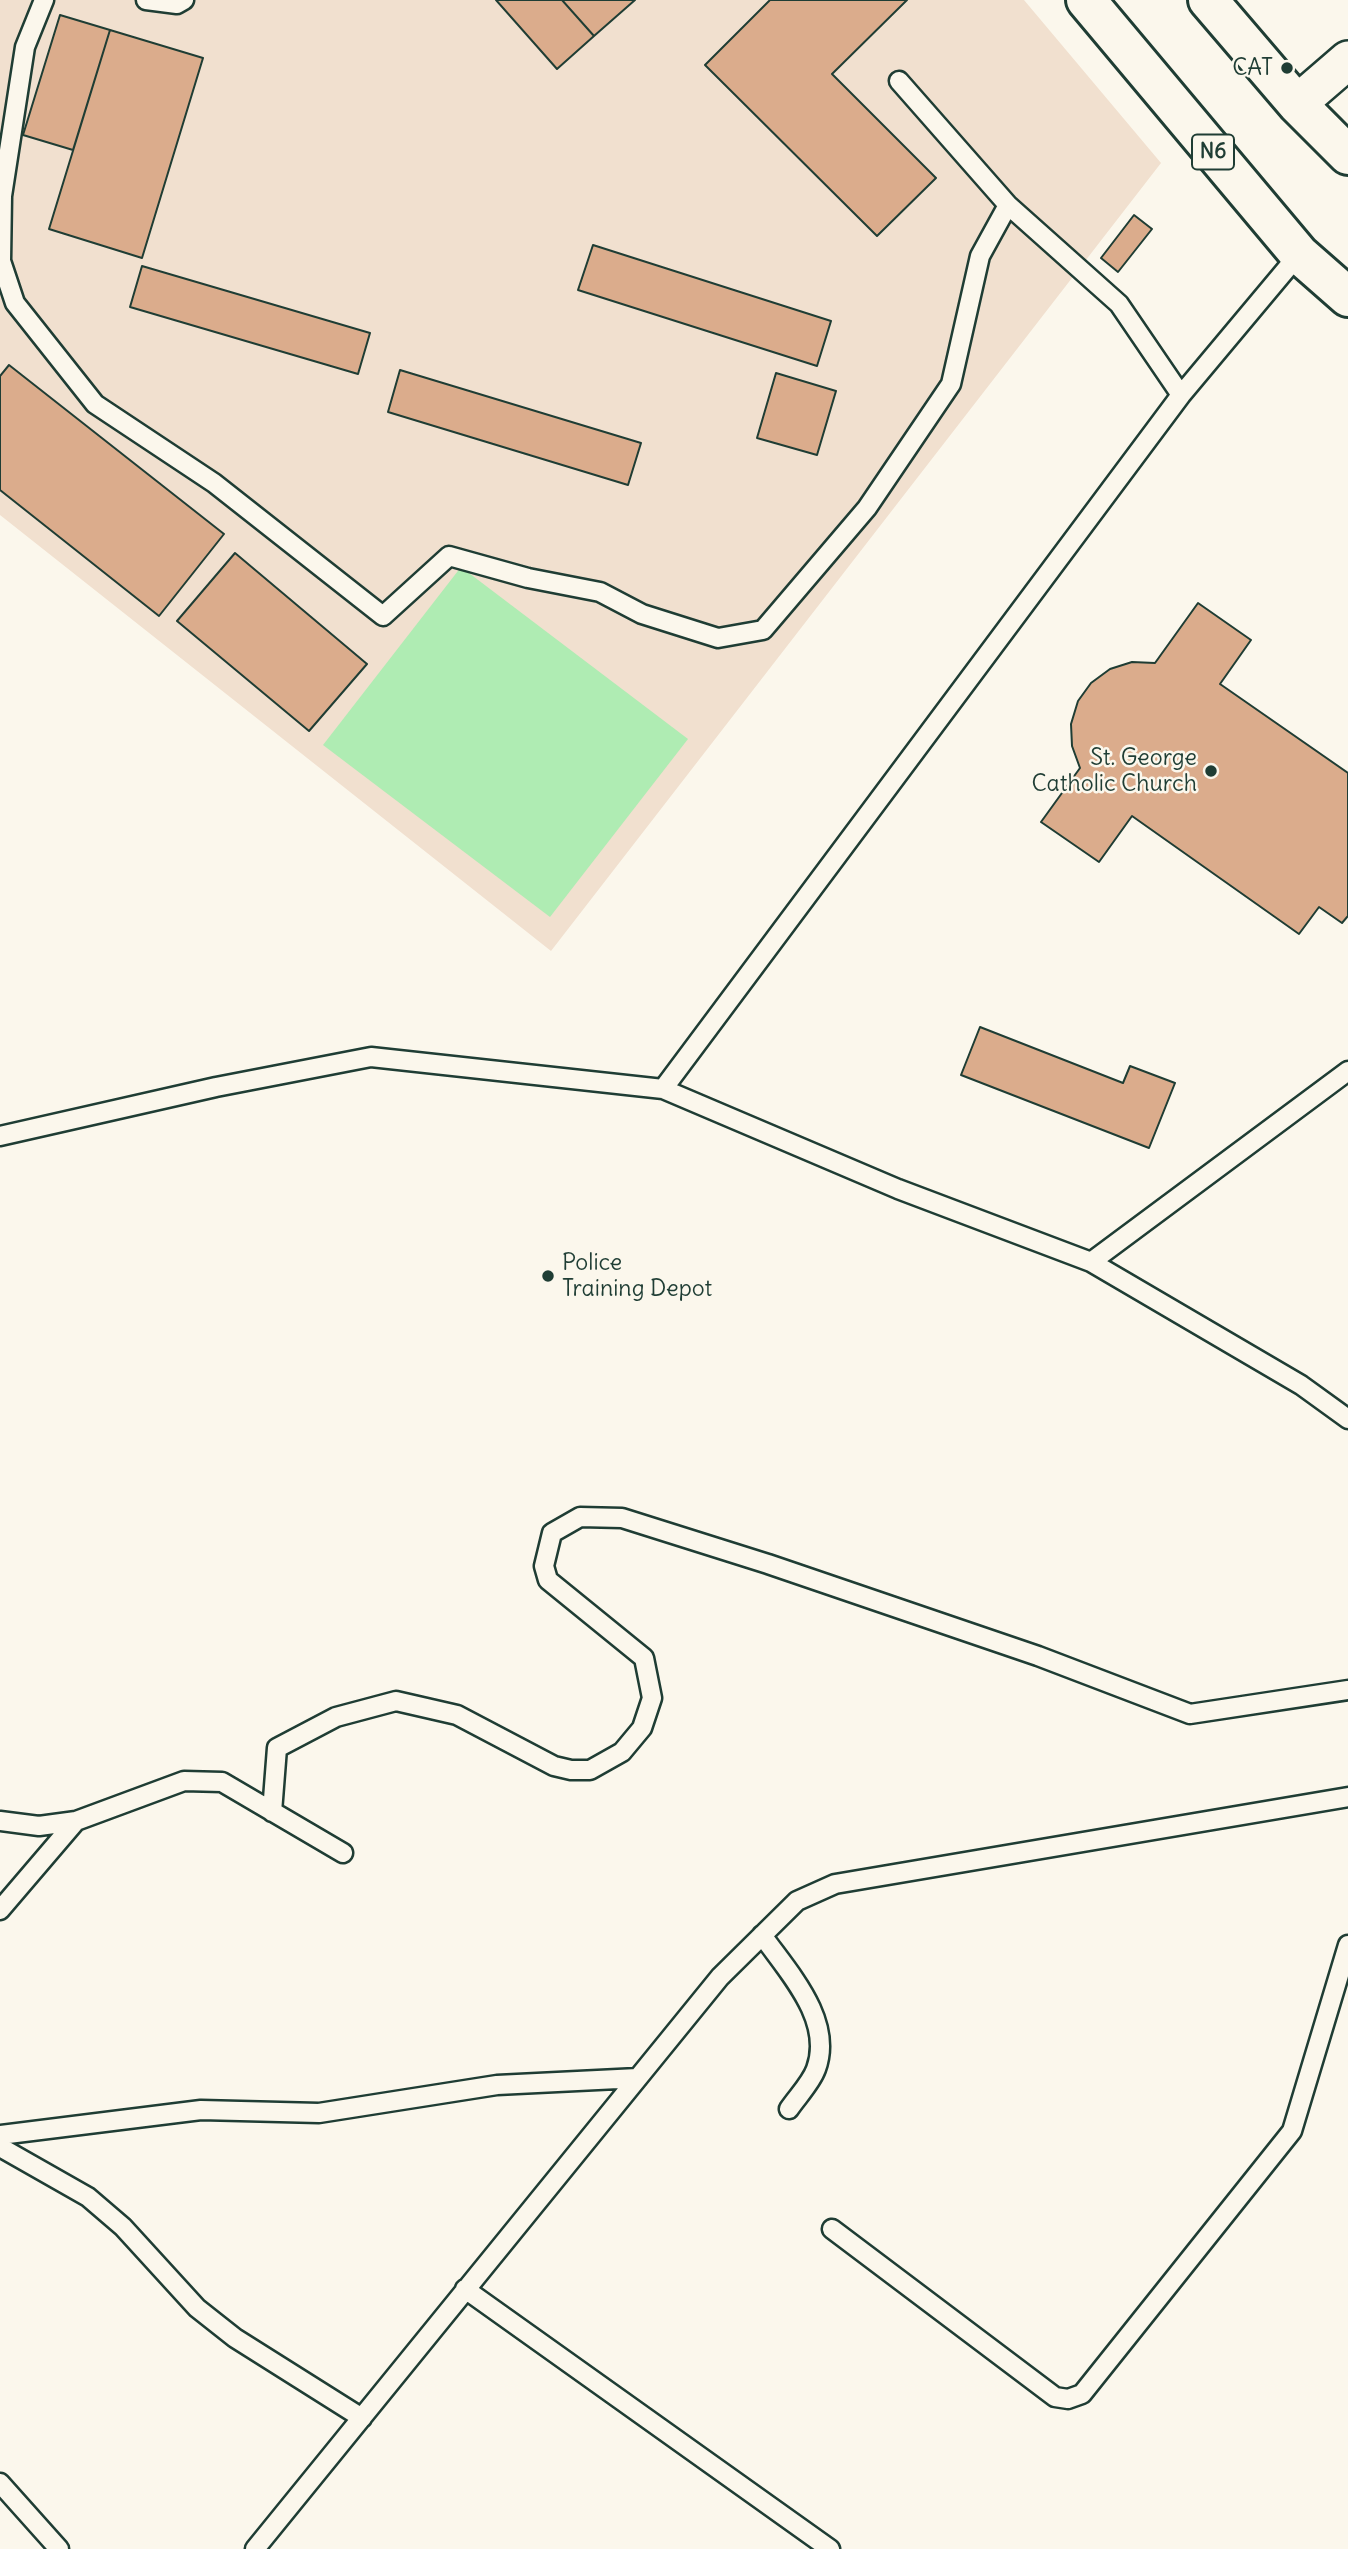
<!DOCTYPE html>
<style>
body{margin:0}
canvas{display:block;background:#fbf7ec}
</style>
<canvas width="1348" height="2549"></canvas>
<script>
const ctx = document.querySelector('canvas').getContext('2d');
ctx.lineJoin = 'round';
function paint(path, color) { ctx.fillStyle = color; ctx.fill(path, 'evenodd'); }
function strokePath(path, color, width, dash) { ctx.strokeStyle = color; ctx.lineWidth = width; ctx.lineCap = dash ? 'butt' : 'round'; ctx.setLineDash(dash || []); ctx.stroke(path); }
function label(font, color, halo, rows, align = 'center') {
  ctx.font = font + ' Delius,sans-serif'; ctx.lineWidth = 5; ctx.setLineDash([]); ctx.textBaseline = 'middle'; ctx.strokeStyle = halo; ctx.fillStyle = color; for (const [text, x, y, turn = 0] of rows) {
    ctx.save(); ctx.translate(x, y); ctx.rotate((+turn || 0) * Math.PI / 180); ctx.textAlign = isNaN(turn) ? turn : align; if (halo) ctx.strokeText(text, 0, 0); ctx.fillText(text, 0, 0); ctx.restore();
  }
}
const built = new Path2D(`
 M0 0H1024L1161 163 551 951 0 515Z`);
const green = new Path2D(`
 M461 567 688 739 550 917 323 745Z`);
const building = new Path2D(`
 M496 0H562L594 36 557 69Z
 M562 0H635L594 36Z
 M770 0H907L832 74 936 178 877 236 705 65Z
 M60 15 110 30 73 150 23 135Z
 M110 30 203 58 142 258 49 229Z
 M1134 215 1152 229 1118 272 1101 258Z
 M593 245 831 321 817 366 578 290Z
 M142 266 370 333 358 374 130 307Z
 M9 365 224 534 159 616 0 490V376Z
 M400 370 641 443 628 485 388 412Z
 M776 373 836 391 817 455 757 438Z
 M235 553 367 664 309 731 177 621Z
 M1198 603 1251 640 1220 684 1348 773V916L1342 923 1319 907 1299 934 1132 816 1099 862 1041 822 1080 768 1072 746 1071 724 1078 701 1091 683 1110 669 1132 662 1155 663Z
 M980 1027 1123 1083 1130 1066 1175 1083 1149 1148 961 1075Z`);
const lane = new Path2D(`
 M44 0 25 47 2 196 1 261 15 303 95 404 214 483 383 616 449 556 528 578 600 592 642 614 718 638 763 630 867 508 951 384 980 256 1008 205 899 81
 M146 0 177 4 184 0
 M1008 205 1119 304 1181 395
 M663 1089 1181 395 1299 254
 M0 1136 216 1087 371 1057 663 1089 898 1189 1091 1262 1301 1385 1348 1419
 M1091 1262 1348 1071
 M272 1812 277 1748 336 1717 396 1701 457 1715 554 1766 571 1770H590L622 1752 642 1728 652 1698 644 1658 548 1580 544 1566 552 1533 580 1517 622 1518 768 1564 1038 1656 1190 1714 1348 1690
 M0 1821 39 1826 76 1821 184 1781 222 1782 343 1853
 M0 1910 76 1821
 M762 1935C788 1972 834 2020 816 2069 811 2083 797 2097 789 2109
 M0 2135 201 2110 319 2113 497 2085 638 2078
 M0 2147 88 2197 123 2227 197 2308 235 2338 362 2418
 M832 2229 1055 2397 1068 2399 1082 2394 1292 2131 1348 1945
 M465 2289 830 2549
 M0 2483 59 2549
 M255 2549 720 1977 797 1901 835 1884 1348 1797`);
const street = new Path2D(`
 M1297 104 1348 60`);
const highway = new Path2D(`
 M1086 0 1299 254 1348 297
 M1208 0 1297 104 1348 155`);
const markers = [
 [1287,68,7,"#1f3d34"],
 [1211,771,7,"#1f3d34"],
 [548,1276,7,"#1f3d34"]
];
const shields = [
 [1213,152,42]
];
const shieldNames = [
 ["N6",1213,152]
];
const poiNames = [
 ["CAT",1273,68],
 ["St. George",1197,758],
 ["Catholic Church",1197,784],
 ["Police",562,1263,"left"],
 ["Training Depot",562,1289,"left"]
];
paint(built, '#f1e0cf');
paint(green, '#afecb3');
paint(building, '#dbac8c');
strokePath(building, '#1f3d34', 2);
strokePath(lane, '#1f3d34', 23);
strokePath(street, '#1f3d34', 42);
strokePath(highway, '#1f3d34', 44);
strokePath(lane, '#fbf7ec', 18);
strokePath(street, '#fbf7ec', 37);
strokePath(highway, '#fbf7ec', 38);
for (const [x, y, r, color] of markers) { const dot = new Path2D(); dot.arc(x, y, r, 0, 2 * Math.PI); ctx.fillStyle = color; ctx.fill(dot); strokePath(dot, '#fbf7ec', 2.5); }
for (const [x, y, w] of shields) { const box = new Path2D(); box.roundRect(x - w / 2, y - 17.5, w, 35, 5); ctx.fillStyle = '#fbf7ec'; ctx.fill(box); strokePath(box, '#1f3d34', 2); }
label('bold 21px', '#1f3d34', null, shieldNames);
label('23px', '#1f3d34', '#fbf7ec', poiNames, 'right');
</script>
